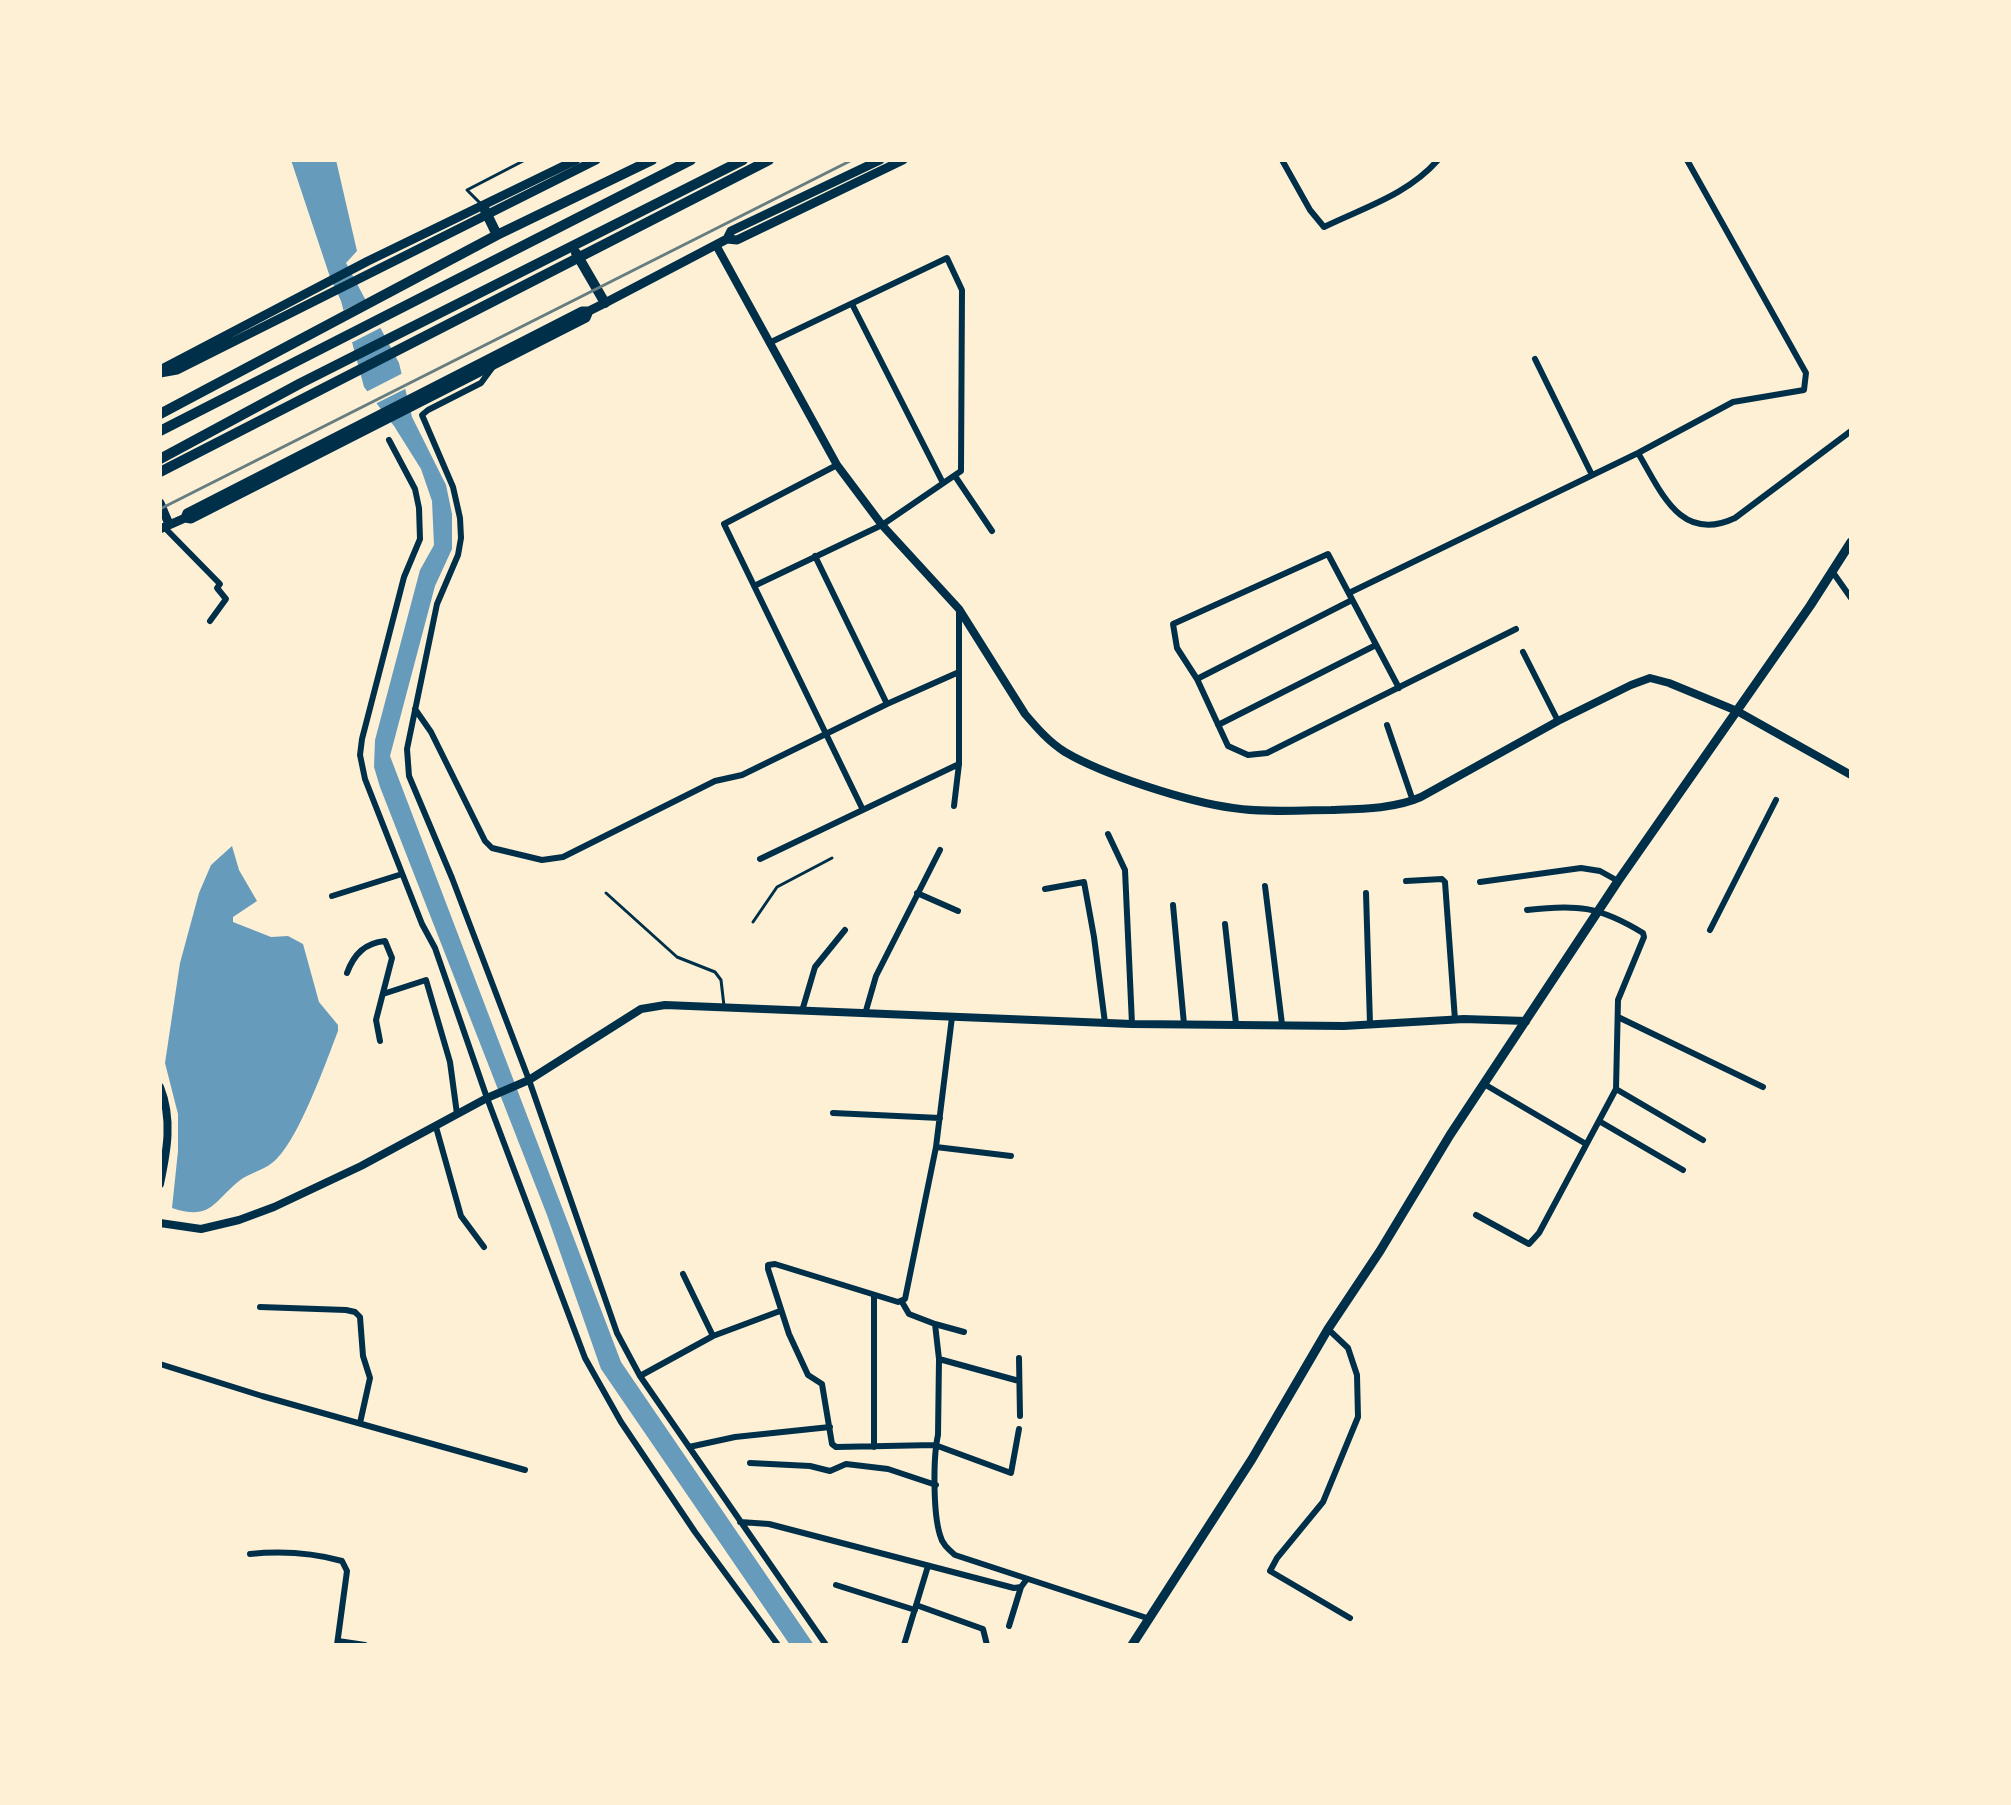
<!DOCTYPE html>
<style>
body{margin:0}
#map{position:relative;width:2011px;height:1805px;overflow:hidden;background:#fdf0d5;font-family:Manrope,sans-serif}
canvas{display:block}
.frame{position:absolute;inset:0;border:162px solid #fdf0d5;pointer-events:none}
</style>
<div id="map">
<canvas width="2011" height="1805"></canvas>
<div class="frame"></div>
</div>
<script>
const ctx = document.querySelector('canvas').getContext('2d');
ctx.lineJoin = 'round';
function paint(path, color) { ctx.fillStyle = color; ctx.fill(path, 'evenodd'); }
function strokePath(path, color, width, dash) { ctx.strokeStyle = color; ctx.lineWidth = width; ctx.lineCap = dash ? 'butt' : 'round'; ctx.setLineDash(dash || []); ctx.stroke(path); }
const water = new Path2D(`
 M291 160H336L357 251 346 263 399 363 412 417 446 485 452 514V549L435 586 390 756 621 1362 814 1645H790L601 1369 547 1215 380 787 374 767 375 740 420 570 434 545 432 501 421 469 394 426 364 387 341 301 330 277Z
 M232 846 239 870 257 901 233 917V922L271 937 288 936 303 944 319 1002 338 1025V1031C326 1062 297 1145 272 1163 262 1171 249 1173 239 1181 213 1202 211 1221 172 1208L178 1151V1114L165 1063 180 963 199 893 211 865Z`);
const pier = new Path2D(`
 M369 298 384 326 349 344 340 312Z
 M405 372 409 387 373 405 364 393Z`);
const service = new Path2D(`
 M481 204 467 190 525 160
 M606 893 677 957 715 972 721 980 724 1006
 M753 922 777 887 832 858`);
const minor = new Path2D(`
 M1282 160 1310 210 1324 227C1365 207 1407 195 1438 160
 M852 304 943 483
 M1535 359 1592 475
 M492 368 481 383 428 410 422 415 453 487 460 518 461 538 458 555 437 604 407 749 409 776 452 878 529 1080 617 1333 640 1376 826 1645
 M389 440 415 489 419 508 420 539 404 577 362 739 360 755 365 779 422 924 435 948 487 1098 585 1358 621 1422 695 1532 778 1645
 M1638 453C1661 491 1680 544 1735 518L1851 431
 M837 465 724 524 862 808
 M955 476 992 531
 M164 527 220 584 217 588 226 599 210 621
 M815 556 887 704
 M1832 571 1851 598
 M754 586 882 525 961 471 962 290 947 258 769 343
 M1349 593 1638 453 1733 402 1804 390 1806 373 1687 160
 M1523 652 1558 721
 M1197 679 1352 600
 M1399 688 1328 554 1173 624 1177 648 1197 679 1228 746 1248 755 1267 753 1516 629
 M415 709 431 732 485 841 492 848 542 860 563 857 715 781 742 775 887 704 959 672
 M1218 725 1376 645
 M1387 725 1413 801
 M954 806 959 764V610
 M1108 834 1125 870 1132 1024
 M760 859 959 764
 M1406 881 1442 879 1445 882 1455 1020
 M1480 882 1581 868 1600 871 1618 881
 M1265 886 1282 1024
 M1045 889 1084 882 1094 937 1105 1023
 M917 893 958 911
 M1366 893 1370 1024
 M332 896 402 874
 M1173 905 1184 1024
 M1225 924 1236 1024
 M1710 930 1776 800
 M347 973C354 954 365 943 385 941L392 958 376 1020 380 1041
 M383 994 426 980 450 1062 457 1114
 M802 1011 815 967 845 930
 M865 1014 876 976 940 850
 M952 1017 936 1147 905 1299 898 1302 775 1264 768 1265V1269L789 1334 808 1375 822 1384 832 1444 836 1447 935 1445 1011 1473 1019 1429
 M1618 1017 1763 1087
 M1484 1084 1586 1144
 M1616 1089 1703 1140
 M833 1113 940 1118
 M1599 1121 1683 1170
 M436 1127 461 1216 484 1247
 M936 1147 1011 1156
 M1476 1215 1529 1244 1539 1233 1616 1089 1618 1000 1644 937 1643 933C1599 906 1576 904 1527 910
 M683 1274 713 1336
 M902 1302 909 1314 935 1324 939 1359 938 1435C933 1457 933 1513 940 1535 942 1544 948 1549 955 1555L1150 1619
 M260 1307 346 1310 355 1312 360 1317 363 1356 370 1378 360 1423
 M935 1324 964 1332
 M1328 1329 1348 1348 1357 1375 1358 1417 1323 1502 1277 1558 1270 1571 1350 1618
 M1019 1358 1020 1416
 M939 1359 1019 1381
 M160 1364 262 1396 525 1470
 M640 1376 713 1336 780 1311
 M689 1447 735 1437 830 1427
 M874 1447V1295
 M750 1463 810 1466 830 1471 846 1464 888 1469 936 1485
 M740 1522 769 1524 1014 1588 1021 1587 1027 1579
 M250 1554C280 1551 313 1553 342 1561L347 1571 337 1645
 M836 1585 915 1610
 M916 1605 983 1629 987 1645
 M1009 1626 1021 1587
 M338 1641 365 1645
 M904 1645 928 1566`);
const tertiary = new Path2D(`
 M716 245 837 465 882 525 959 609 1025 714C1037 728 1049 742 1065 752 1104 775 1188 802 1233 808 1265 813 1299 810 1331 810 1360 809 1394 809 1421 797L1558 721 1631 685 1650 678 1669 683 1737 711 1851 775
 M160 1087C173 1119 167 1151 160 1184
 M160 1223 201 1229 239 1220 274 1207 361 1166 487 1098 529 1080 641 1009 665 1005 1132 1024 1344 1026 1464 1019 1526 1021`);
const secondary = new Path2D(`
 M727 239 737 240 903 160
 M160 370 368 261 576 160
 M160 373 177 370 596 160
 M160 503 169 524
 M185 518 187 513 582 311H589L605 303 727 239 731 231 880 160
 M160 529 185 518 191 519 586 318 589 311
 M1132 1645 1252 1459 1328 1329 1380 1251 1450 1135 1618 881 1810 606 1851 542`);
const trunk = new Path2D(`
 M483 206 497 235
 M576 253 605 303
 M160 414 497 235 652 160
 M160 431 691 160
 M160 459 301 383 743 160
 M160 472 769 160`);
const rail = new Path2D(`
 M160 509 852 160`);
paint(water, '#669bbc');
paint(pier, '#fdf0d5');
strokePath(service, '#003049', 3);
strokePath(minor, '#003049', 6);
strokePath(tertiary, '#003049', 8);
strokePath(secondary, '#003049', 9);
strokePath(trunk, '#003049', 10);
strokePath(rail, '#657d81', 3);
</script>
